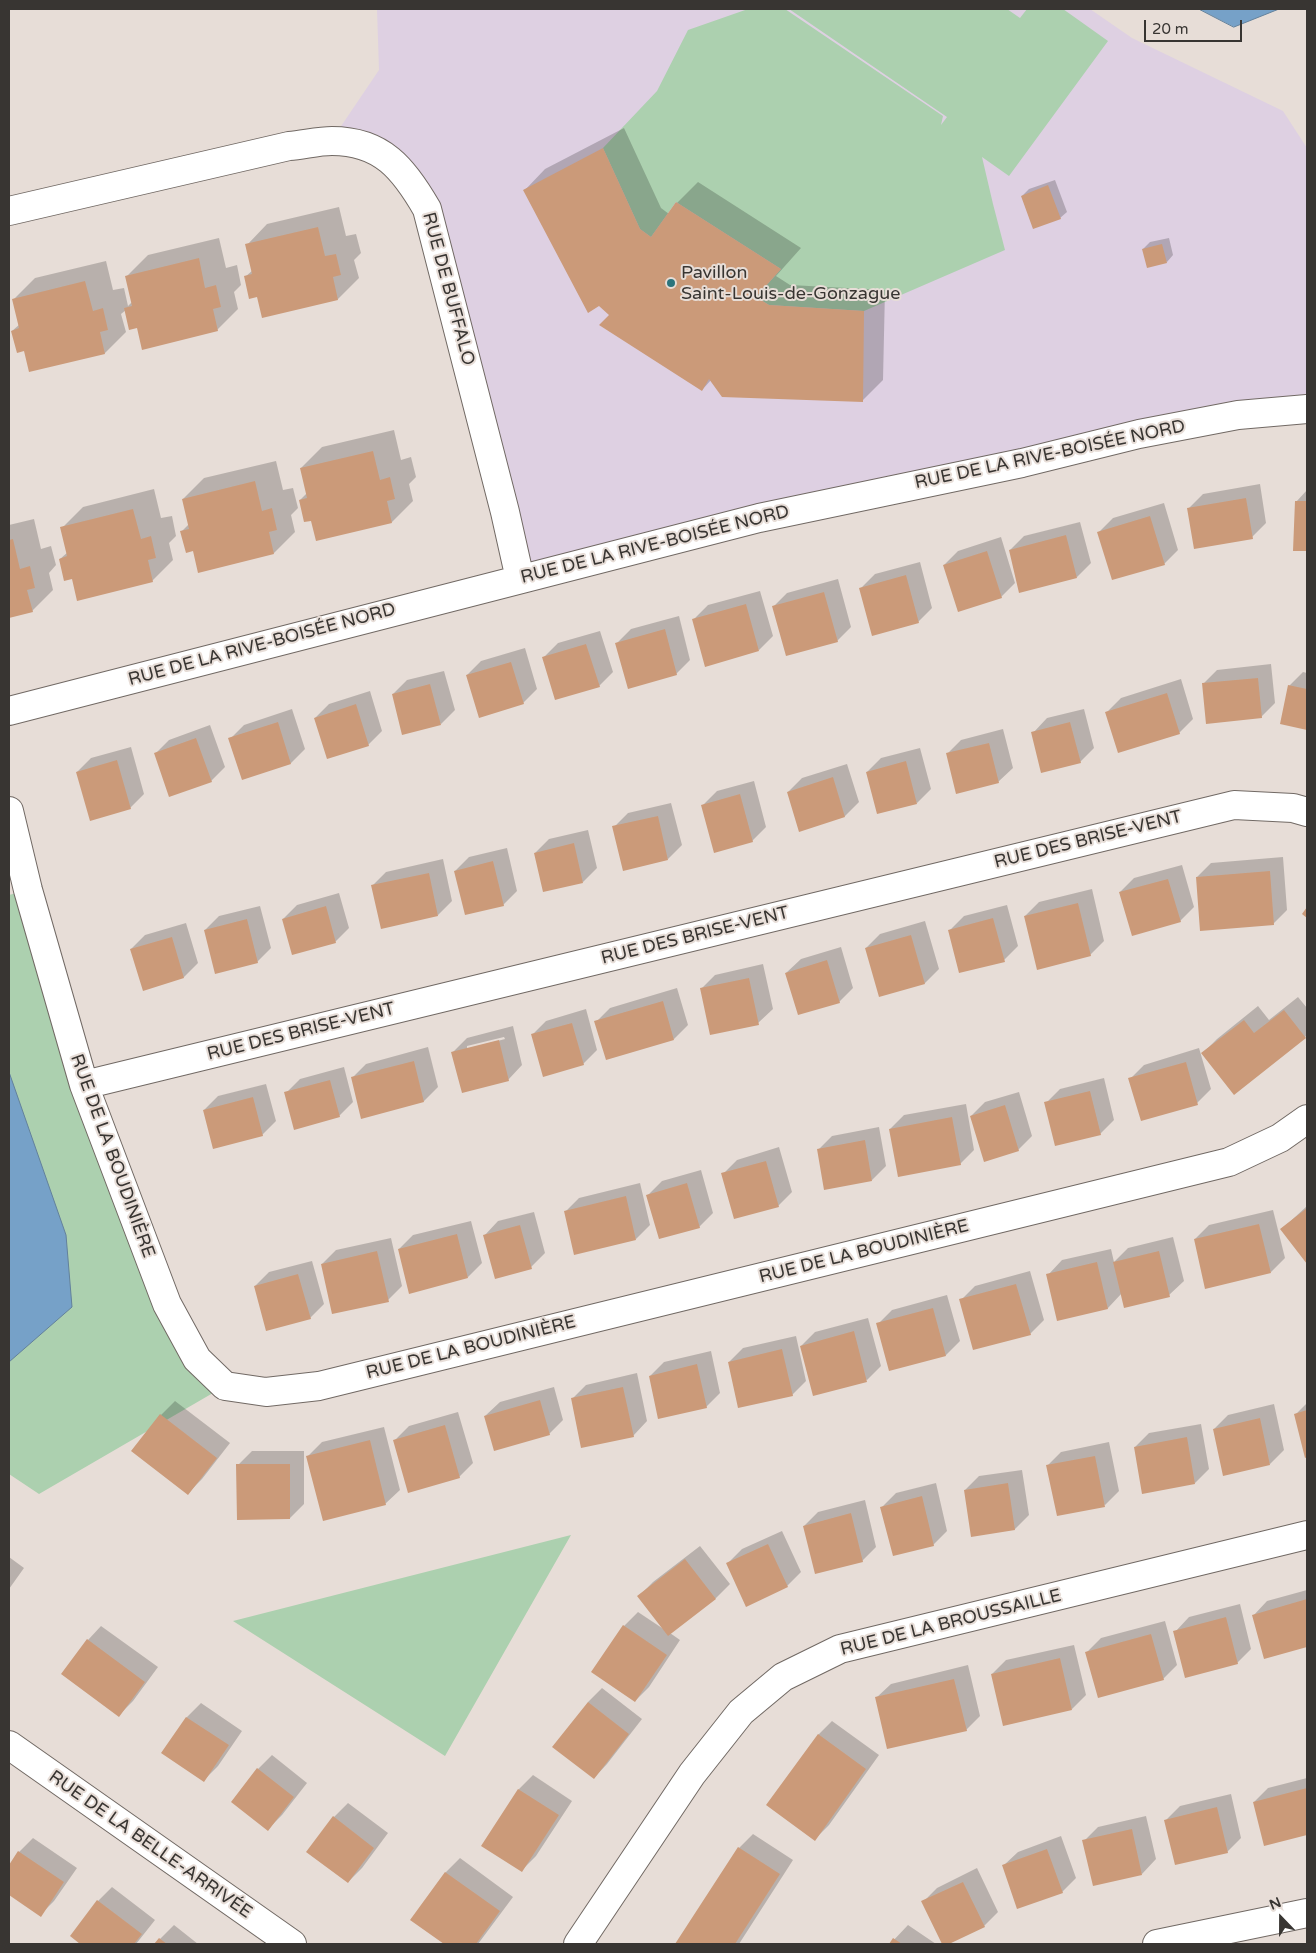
<!DOCTYPE html>
<meta charset="utf-8">
<style>
body{margin:0}
#map{position:relative;width:1316px;height:1953px;overflow:hidden;background:#e7ddd7;font-family:"Varela Round",sans-serif}
canvas{display:block}
.frame{position:absolute;inset:0;border:10px solid #383532;pointer-events:none}
.north{position:absolute;left:1256px;top:1893px;width:50px;height:50px;-webkit-text-stroke:4px #e7ddd7;paint-order:stroke;rotate:338deg;font-size:14px;font-weight:700;line-height:20px;text-align:center;color:#383532}
.north::after{content:'';display:block;margin:auto;width:18px;height:22px;background:#383532;clip-path:polygon(50% 0,100% 100%,50% 72%,0 100%)}
.scale{position:absolute;left:1144px;top:20px;width:98px;height:22px;box-sizing:border-box;border:2px solid #383532;border-top:0;padding-left:6px;font-size:15px;line-height:18px;white-space:nowrap;color:#383532;-webkit-text-stroke:4px #e7ddd7;paint-order:stroke}
</style>
<div id="map">
<canvas width="1316" height="1953"></canvas>
<div class="frame"></div>
<div class="north">N</div>
<div class="scale">20 m</div>
</div>
<script>
const ctx = document.querySelector('canvas').getContext('2d');
ctx.lineJoin = 'round';
function paint(path, color) { ctx.fillStyle = color; ctx.fill(path, 'evenodd'); }
function strokePath(path, color, width, dash) { ctx.strokeStyle = color; ctx.lineWidth = width; ctx.lineCap = dash ? 'butt' : 'round'; ctx.setLineDash(dash || []); ctx.stroke(path); }
function label(font, color, halo, rows, align = 'center') {
  ctx.font = font + ' "Varela Round",sans-serif'; ctx.lineWidth = 4; ctx.setLineDash([]); ctx.textBaseline = 'middle'; ctx.strokeStyle = halo; ctx.fillStyle = color; for (const [text, x, y, turn = 0] of rows) {
    ctx.save(); ctx.translate(x, y); ctx.rotate((+turn || 0) * Math.PI / 180); ctx.textAlign = isNaN(turn) ? turn : align; if (halo) ctx.strokeText(text, 0, 0); ctx.fillText(text, 0, 0); ctx.restore();
  }
}
const education = new Path2D(`
 M377 9H1090L1132 38 1283 111 1307 148V412L520 579 411 181 331 141 379 70Z`);
const green = new Path2D(`
 M748 9H785L943 116 941 125 947 117 789 9H1007L1020 18 1027 9H1063L1108 41 1009 176 982 157 993 204 1005 250 864 311 769 305 756 297 781 269 676 202 651 237 640 229 603 148 657 91 688 30Z
 M28 890 163 1294 225 1386 39 1494 9 1474V895Z
 M571 1535 445 1756 233 1621Z`);
const water = new Path2D(`
 M1199 9H1279L1234 27Z
 M9 1072 66 1235 72 1307 9 1362Z`);
const shadow = new Path2D(`
 M624 128 661 208 669 214 677 203 698 182 801 248 776 276 790 285 885 290 883 380 862 401 711 380 702 390 611 315 525 190 545 169Z
 M1055 180 1067 212 1060 218 1022 196 1029 189Z
 M339 207 346 236 356 234 361 253 354 260 359 278 338 299 258 295 245 277 253 270 247 245 267 224Z
 M219 238 226 268 237 265 241 285 234 292 238 309 217 330 138 327 126 310 121 314 126 332 105 353 25 350 12 331 20 324 14 299 35 278 106 261 113 290 124 288 128 306 133 301 127 276 148 255Z
 M1169 238 1173 255 1167 262 1143 249 1150 242Z
 M394 430 401 460 411 457 416 477 409 484 413 501 392 522 312 519 300 500 307 493 301 468 322 447Z
 M276 461 283 490 293 488 298 508 291 515 295 532 274 553 199 571 194 550 182 531 189 524 183 499 204 478Z
 M1260 484 1266 523 1252 537 1189 508 1203 494Z
 M154 489 161 518 172 516 176 536 169 543 173 560 152 581 73 578 60 559 68 552 62 528 83 507Z
 M1307 490V550H1294L1296 502Z
 M1164 503 1178 550 1164 564 1099 532 1113 518Z
 M34 519 41 549 51 546 56 565 49 573 53 590 32 611 9 616V525Z
 M1080 522 1091 563 1077 577 1010 550 1024 536Z
 M1001 537 1015 583 1001 597 944 565 958 551Z
 M920 562 932 608 918 622 861 588 875 574Z
 M838 579 851 627 837 641 773 607 787 593Z
 M760 591 773 636 759 650 694 619 708 605Z
 M679 616 690 660 676 674 617 643 631 629Z
 M600 631 613 672 599 686 544 657 558 643Z
 M525 648 537 689 523 703 467 675 481 661Z
 M1271 664 1275 703 1261 717 1203 684 1217 670Z
 M444 671 455 710 441 724 393 694 407 680Z
 M1303 672 1307 673V729L1281 723 1289 686Z
 M1181 679 1193 719 1179 733 1107 712 1121 698Z
 M370 691 382 731 368 745 315 718 329 704Z
 M292 709 305 749 291 763 243 779 230 739 244 725Z
 M1084 709 1094 748 1080 762 1033 733 1047 718Z
 M210 725 225 767 211 781 155 754 169 740Z
 M1003 729 1013 768 998 782 947 754 961 740Z
 M131 747 144 794 130 808 77 772 91 758Z
 M920 748 931 789 917 803 867 772 881 758Z
 M847 764 859 802 845 816 800 830 788 792 802 778Z
 M754 781 766 827 752 841 703 805 717 791Z
 M671 803 682 845 668 859 614 827 628 813Z
 M588 830 597 868 583 882 535 853 549 839Z
 M507 848 517 891 503 905 455 871 469 857Z
 M1283 857 1287 910 1273 924 1197 877 1211 863Z
 M443 859 452 901 438 915 372 886 386 872Z
 M1182 865 1194 907 1180 921 1120 892 1134 878Z
 M1092 889 1104 941 1090 955 1025 916 1039 902Z
 M339 893 349 928 335 942 283 919 297 905Z
 M1007 905 1018 946 1004 960 950 930 964 916Z
 M260 906 271 948 257 962 205 930 219 916Z
 M925 921 939 969 925 983 880 995 866 948 880 934Z
 M186 923 198 963 184 977 144 989 131 949 145 935Z
 M841 947 853 988 839 1002 786 973 801 959Z
 M763 964 773 1009 758 1023 701 989 715 975Z
 M677 988 688 1025 674 1039 596 1022 610 1008Z
 M1298 997 1307 1008V1035L1305 1037 1203 1053 1217 1039 1258 1006 1269 1020Z
 M586 1009 597 1050 583 1064 532 1035 546 1021Z
 M513 1026 522 1065 508 1080 453 1052 467 1038ZM504 1037 505 1039 467 1049V1046Z
 M428 1047 438 1087 424 1101 362 1118 352 1078 366 1064Z
 M1199 1048 1211 1089 1197 1103 1130 1079 1144 1065Z
 M344 1067 353 1102 339 1116 286 1093 300 1079Z
 M1104 1078 1114 1120 1100 1134 1046 1103 1060 1089Z
 M266 1084 276 1121 262 1135 204 1110 218 1096Z
 M1019 1092 1032 1136 1018 1150 971 1116 985 1102Z
 M966 1104 974 1150 960 1164 890 1129 904 1115Z
 M879 1127 886 1166 872 1180 818 1150 832 1136Z
 M779 1147 792 1192 778 1206 723 1174 737 1160Z
 M701 1170 713 1213 699 1227 648 1195 662 1181Z
 M640 1183 650 1225 636 1239 565 1212 579 1198Z
 M1307 1206V1262L1282 1229Z
 M1273 1210 1285 1258 1271 1272 1195 1239 1209 1225Z
 M534 1212 545 1253 531 1267 484 1236 498 1221Z
 M471 1221 482 1263 468 1277 399 1249 413 1235Z
 M1173 1237 1184 1281 1169 1295 1122 1293 1108 1308 1058 1319 1048 1275 1062 1260 1111 1249 1114 1262 1128 1248Z
 M391 1238 402 1286 388 1300 322 1264 336 1250Z
 M312 1261 324 1304 310 1318 255 1286 269 1272Z
 M1030 1271 1044 1320 1030 1334 961 1300 975 1286Z
 M947 1295 960 1341 946 1355 890 1370 878 1324 892 1310Z
 M868 1318 881 1366 867 1380 801 1346 815 1332Z
 M796 1336 806 1381 792 1395 729 1362 743 1348Z
 M711 1351 720 1393 706 1407 650 1376 664 1362Z
 M637 1373 647 1421 633 1436 572 1399 586 1385Z
 M554 1387 563 1420 549 1434 485 1416 500 1402Z
 M175 1401 230 1443 202 1479 188 1493 133 1451 161 1415Z
 M1307 1403V1456H1306L1296 1414Z
 M1274 1404 1284 1450 1270 1464 1214 1429 1228 1415Z
 M458 1412 473 1463 459 1477 395 1440 409 1426Z
 M1201 1424 1209 1469 1195 1483 1135 1447 1149 1433Z
 M384 1427 400 1490 385 1504 308 1456 322 1442Z
 M1109 1442 1119 1491 1105 1505 1047 1466 1061 1452Z
 M252 1451H304V1504L290 1518 238 1465Z
 M1022 1470 1029 1515 1015 1529 972 1536 965 1490 979 1476Z
 M936 1483 947 1531 933 1545 882 1507 896 1493Z
 M865 1500 876 1547 862 1561 804 1526 818 1512Z
 M782 1531 801 1572 787 1586 728 1563 742 1549Z
 M700 1546 730 1584 716 1598 670 1633 680 1640 649 1687 635 1701 624 1626 638 1612 665 1630 639 1596 653 1582Z
 M9 1557 24 1568 9 1589Z
 M1307 1590V1646L1265 1658 1253 1616 1267 1601Z
 M1240 1604 1251 1649 1237 1663 1175 1632 1189 1617Z
 M1165 1621 1177 1665 1163 1679 1087 1652 1101 1638Z
 M101 1626 158 1667 133 1701 119 1715 88 1640Z
 M1074 1645 1086 1695 1072 1709 992 1674 1006 1660Z
 M968 1665 980 1716 966 1730 876 1698 891 1684Z
 M602 1688 642 1719 607 1764 594 1778 588 1702Z
 M201 1703 242 1731 218 1766 204 1780 163 1752 187 1717Z
 M832 1721 879 1755 829 1825 815 1839 818 1735Z
 M272 1755 307 1783 282 1815 268 1829 258 1769Z
 M533 1775 572 1801 536 1856 522 1870 483 1845 519 1789Z
 M1307 1778V1834L1265 1845 1254 1802 1268 1788Z
 M1231 1794 1241 1838 1227 1852 1166 1820 1180 1806Z
 M348 1803 388 1833 362 1868 348 1882 334 1817Z
 M1146 1816 1156 1859 1142 1874 1084 1841 1098 1827Z
 M753 1834 793 1860 739 1944H677L739 1848Z
 M1061 1836 1076 1878 1062 1892 1003 1866 1018 1852Z
 M33 1838 77 1868 54 1901 40 1915 9 1894V1867L19 1852Z
 M460 1858 513 1897 478 1944H446L412 1919 446 1872Z
 M977 1868 998 1912 984 1926 944 1944 923 1902 937 1888Z
 M112 1887 155 1920 136 1944H82L71 1936 98 1901Z
 M174 1925 198 1944H155Z
 M908 1925 936 1944H890Z`);
const building = new Path2D(`
 M603 148 640 229 651 237 676 202 781 269 756 297 769 305 864 311 863 402 722 397 709 379 702 391 599 325 609 315 599 306 588 313 523 190Z
 M1048 185 1061 219 1033 229 1021 196Z
 M318 227 325 256 336 254 341 275 333 277 338 300 262 318 257 297 249 299 244 276 252 274 245 244Z
 M1162 244 1167 263 1147 268 1142 249Z
 M199 258 205 288 216 285 221 307 213 309 218 331 142 350 137 328 129 330 124 308 132 306 125 276Z
 M85 281 93 311 103 308 108 330 100 332 105 354 29 372 24 351 17 353 11 331 19 328 12 299Z
 M373 451 380 480 390 477 395 499 387 501 392 523 316 541 311 521 304 522 299 500 307 498 300 468Z
 M255 481 262 511 272 508 277 530 269 532 274 554 198 573 193 551 186 553 180 531 189 529 182 499Z
 M1246 498 1253 539 1194 549 1187 508Z
 M1295 501H1307V551H1293Z
 M133 509 141 539 151 536 156 558 148 560 153 582 77 601 72 579 64 581 59 559 67 556 60 527Z
 M1150 516 1165 565 1112 580 1097 532Z
 M1066 535 1077 578 1019 593 1009 550Z
 M13 539 20 569 30 566 35 588 27 590 33 612 9 618V540Z
 M987 551 1002 598 958 612 943 565Z
 M906 575 919 623 872 636 859 588Z
 M824 592 838 642 786 656 772 606Z
 M746 604 759 651 705 667 692 619Z
 M665 629 677 675 628 689 615 643Z
 M586 644 600 687 555 700 542 657Z
 M511 662 524 704 479 718 466 675Z
 M1258 678 1262 718 1206 724 1202 683Z
 M430 684 441 725 402 735 392 694Z
 M1288 685 1307 689V730L1280 724Z
 M1167 693 1180 734 1118 753 1105 712Z
 M356 704 369 746 327 759 314 718Z
 M278 722 291 764 242 780 228 738Z
 M1070 722 1081 763 1041 773 1031 732Z
 M196 738 212 782 169 797 154 753Z
 M989 743 999 783 956 794 946 753Z
 M117 760 131 809 90 821 76 772Z
 M906 761 917 804 877 814 866 772Z
 M833 777 845 817 799 832 787 792Z
 M740 794 753 842 714 853 701 805Z
 M658 816 668 860 623 871 612 826Z
 M574 843 583 883 543 892 534 853Z
 M493 861 504 906 465 915 454 871Z
 M1270 871 1274 925 1200 931 1196 877Z
 M429 873 438 916 381 929 371 885Z
 M1168 879 1181 922 1132 936 1119 892Z
 M1078 903 1091 956 1037 970 1024 916Z
 M326 906 336 943 292 955 282 919Z
 M1307 907V918L1302 914Z
 M993 918 1005 962 959 973 948 930Z
 M247 919 258 963 215 974 204 930Z
 M911 935 925 984 879 997 865 948Z
 M172 937 184 978 143 991 130 949Z
 M827 960 840 1003 798 1015 785 973Z
 M749 978 759 1025 710 1035 700 988Z
 M663 1001 674 1040 606 1060 594 1021Z
 M1284 1010 1306 1038 1234 1095 1201 1053 1244 1020 1254 1033Z
 M572 1023 584 1065 543 1077 531 1034Z
 M499 1040 509 1081 462 1093 451 1052Z
 M414 1061 424 1102 361 1119 351 1077Z
 M1186 1062 1198 1105 1141 1121 1128 1078Z
 M330 1080 340 1117 294 1130 284 1092Z
 M1090 1091 1101 1135 1055 1146 1044 1102Z
 M253 1097 263 1136 213 1149 203 1110Z
 M1005 1105 1019 1151 984 1162 970 1116Z
 M952 1117 961 1165 898 1177 889 1129Z
 M865 1140 872 1181 824 1190 817 1149Z
 M766 1161 779 1207 734 1219 721 1173Z
 M687 1183 700 1228 659 1239 646 1195Z
 M626 1196 636 1240 574 1255 564 1211Z
 M1307 1208V1264L1280 1229Z
 M1259 1224 1271 1273 1205 1289 1194 1239Z
 M520 1225 532 1269 495 1279 483 1235Z
 M457 1234 468 1278 409 1294 398 1249Z
 M377 1251 389 1302 332 1314 321 1264Z
 M1159 1251 1170 1297 1124 1308 1113 1262Z
 M1097 1262 1108 1309 1057 1321 1046 1274Z
 M298 1274 311 1319 266 1331 254 1286Z
 M1016 1284 1031 1335 973 1350 959 1299Z
 M933 1308 946 1356 889 1371 876 1323Z
 M854 1331 867 1382 813 1396 800 1346Z
 M782 1349 793 1396 738 1408 728 1362Z
 M697 1364 707 1408 658 1419 649 1376Z
 M623 1387 634 1437 581 1448 571 1398Z
 M540 1400 550 1435 494 1451 484 1416Z
 M1307 1410V1457L1305 1458 1294 1414Z
 M160 1414 217 1458 188 1495 131 1451Z
 M1260 1418 1270 1465 1223 1476 1213 1429Z
 M445 1425 460 1478 408 1493 393 1440Z
 M1187 1437 1195 1484 1142 1494 1134 1447Z
 M370 1440 386 1505 323 1521 306 1456Z
 M1095 1456 1105 1507 1057 1516 1046 1465Z
 M236 1464H290V1519L237 1520Z
 M1008 1483 1015 1530 971 1537 964 1490Z
 M922 1496 934 1546 893 1556 880 1507Z
 M851 1513 863 1562 815 1574 803 1526Z
 M768 1544 788 1587 746 1607 726 1563Z
 M685 1559 716 1599 668 1636 637 1596Z
 M1307 1599V1647L1264 1659 1252 1615Z
 M1226 1617 1238 1664 1185 1678 1173 1631Z
 M623 1625 667 1655 635 1702 591 1672Z
 M1151 1634 1164 1680 1098 1698 1085 1652Z
 M87 1639 145 1682 119 1717 61 1674Z
 M1060 1658 1072 1710 1003 1726 991 1674Z
 M954 1679 967 1731 887 1749 875 1697Z
 M588 1702 629 1734 594 1779 552 1747Z
 M186 1717 229 1745 204 1782 161 1753Z
 M818 1734 866 1769 815 1841 766 1805Z
 M257 1768 294 1797 268 1831 231 1802Z
 M1307 1788V1835L1264 1846 1253 1802Z
 M518 1789 559 1815 522 1872 481 1846Z
 M1217 1807 1228 1853 1175 1865 1164 1820Z
 M333 1816 374 1848 348 1883 306 1852Z
 M1132 1829 1142 1875 1093 1886 1082 1840Z
 M738 1847 780 1874 735 1944H675Z
 M1047 1849 1063 1893 1017 1909 1002 1865Z
 M18 1851 64 1882 41 1917 9 1895V1865Z
 M445 1872 500 1911 476 1944H444L410 1920Z
 M963 1882 985 1927 949 1944H942L921 1901Z
 M97 1900 142 1934 134 1944H80L70 1936Z
 M159 1938 167 1944H154Z
 M893 1938 902 1944H889Z`);
const minor = new Path2D(`
 M9 211 289 146C303 145 318 141 332 141 382 141 404 169 427 209L505 512 520 579
 M9 711 759 518 1022 463 1139 434 1238 415 1307 409
 M9 811 28 890 84 1085 167 1304 197 1359 225 1386 266 1392 319 1386 1229 1162 1280 1138 1307 1119
 M84 1085 1234 805 1293 808 1307 812
 M9 1745 292 1944
 M578 1944 692 1774 741 1712 783 1677 840 1649 1307 1535
 M1157 1944 1307 1913`);
const markers = [
 [671,283,5,"#2b747c"]
];
const poiNames = [
 ["Pavillon",681,273],
 ["Saint-Louis-de-Gonzague",681,294]
];
const streetNames = [
 ["RUE DE BUFFALO",448,289,75],
 ["RUE DE LA RIVE-BOISÉE NORD",1050,455,-12],
 ["RUE DE LA RIVE-BOISÉE NORD",655,545,-14],
 ["RUE DE LA RIVE-BOISÉE NORD",262,645,-15],
 ["RUE DES BRISE-VENT",1088,840,-14],
 ["RUE DES BRISE-VENT",695,936,-14],
 ["RUE DES BRISE-VENT",301,1032,-14],
 ["RUE DE LA BOUDINIÈRE",112,1156,70],
 ["RUE DE LA BOUDINIÈRE",864,1252,-14],
 ["RUE DE LA BOUDINIÈRE",471,1348,-14],
 ["RUE DE LA BROUSSAILLE",951,1623,-14],
 ["RUE DE LA BELLE-ARRIVÉE",150,1845,35]
];
paint(education, '#ded0e2');
paint(green, '#acd0af');
paint(water, '#76a1c8');
strokePath(water, '#63819b', 1);
paint(shadow, '#0003');
paint(building, '#cb9a79');
strokePath(minor, '#716964', 30);
strokePath(minor, '#fff', 28);
for (const [x, y, r, color] of markers) { const dot = new Path2D(); dot.arc(x, y, r, 0, 2 * Math.PI); ctx.fillStyle = color; ctx.fill(dot); strokePath(dot, '#e7ddd7', 2); }
label('18px', '#383532', '#e7ddd7', poiNames, 'left');
label('18px', '#383532', '#e7ddd7', streetNames);
</script>
